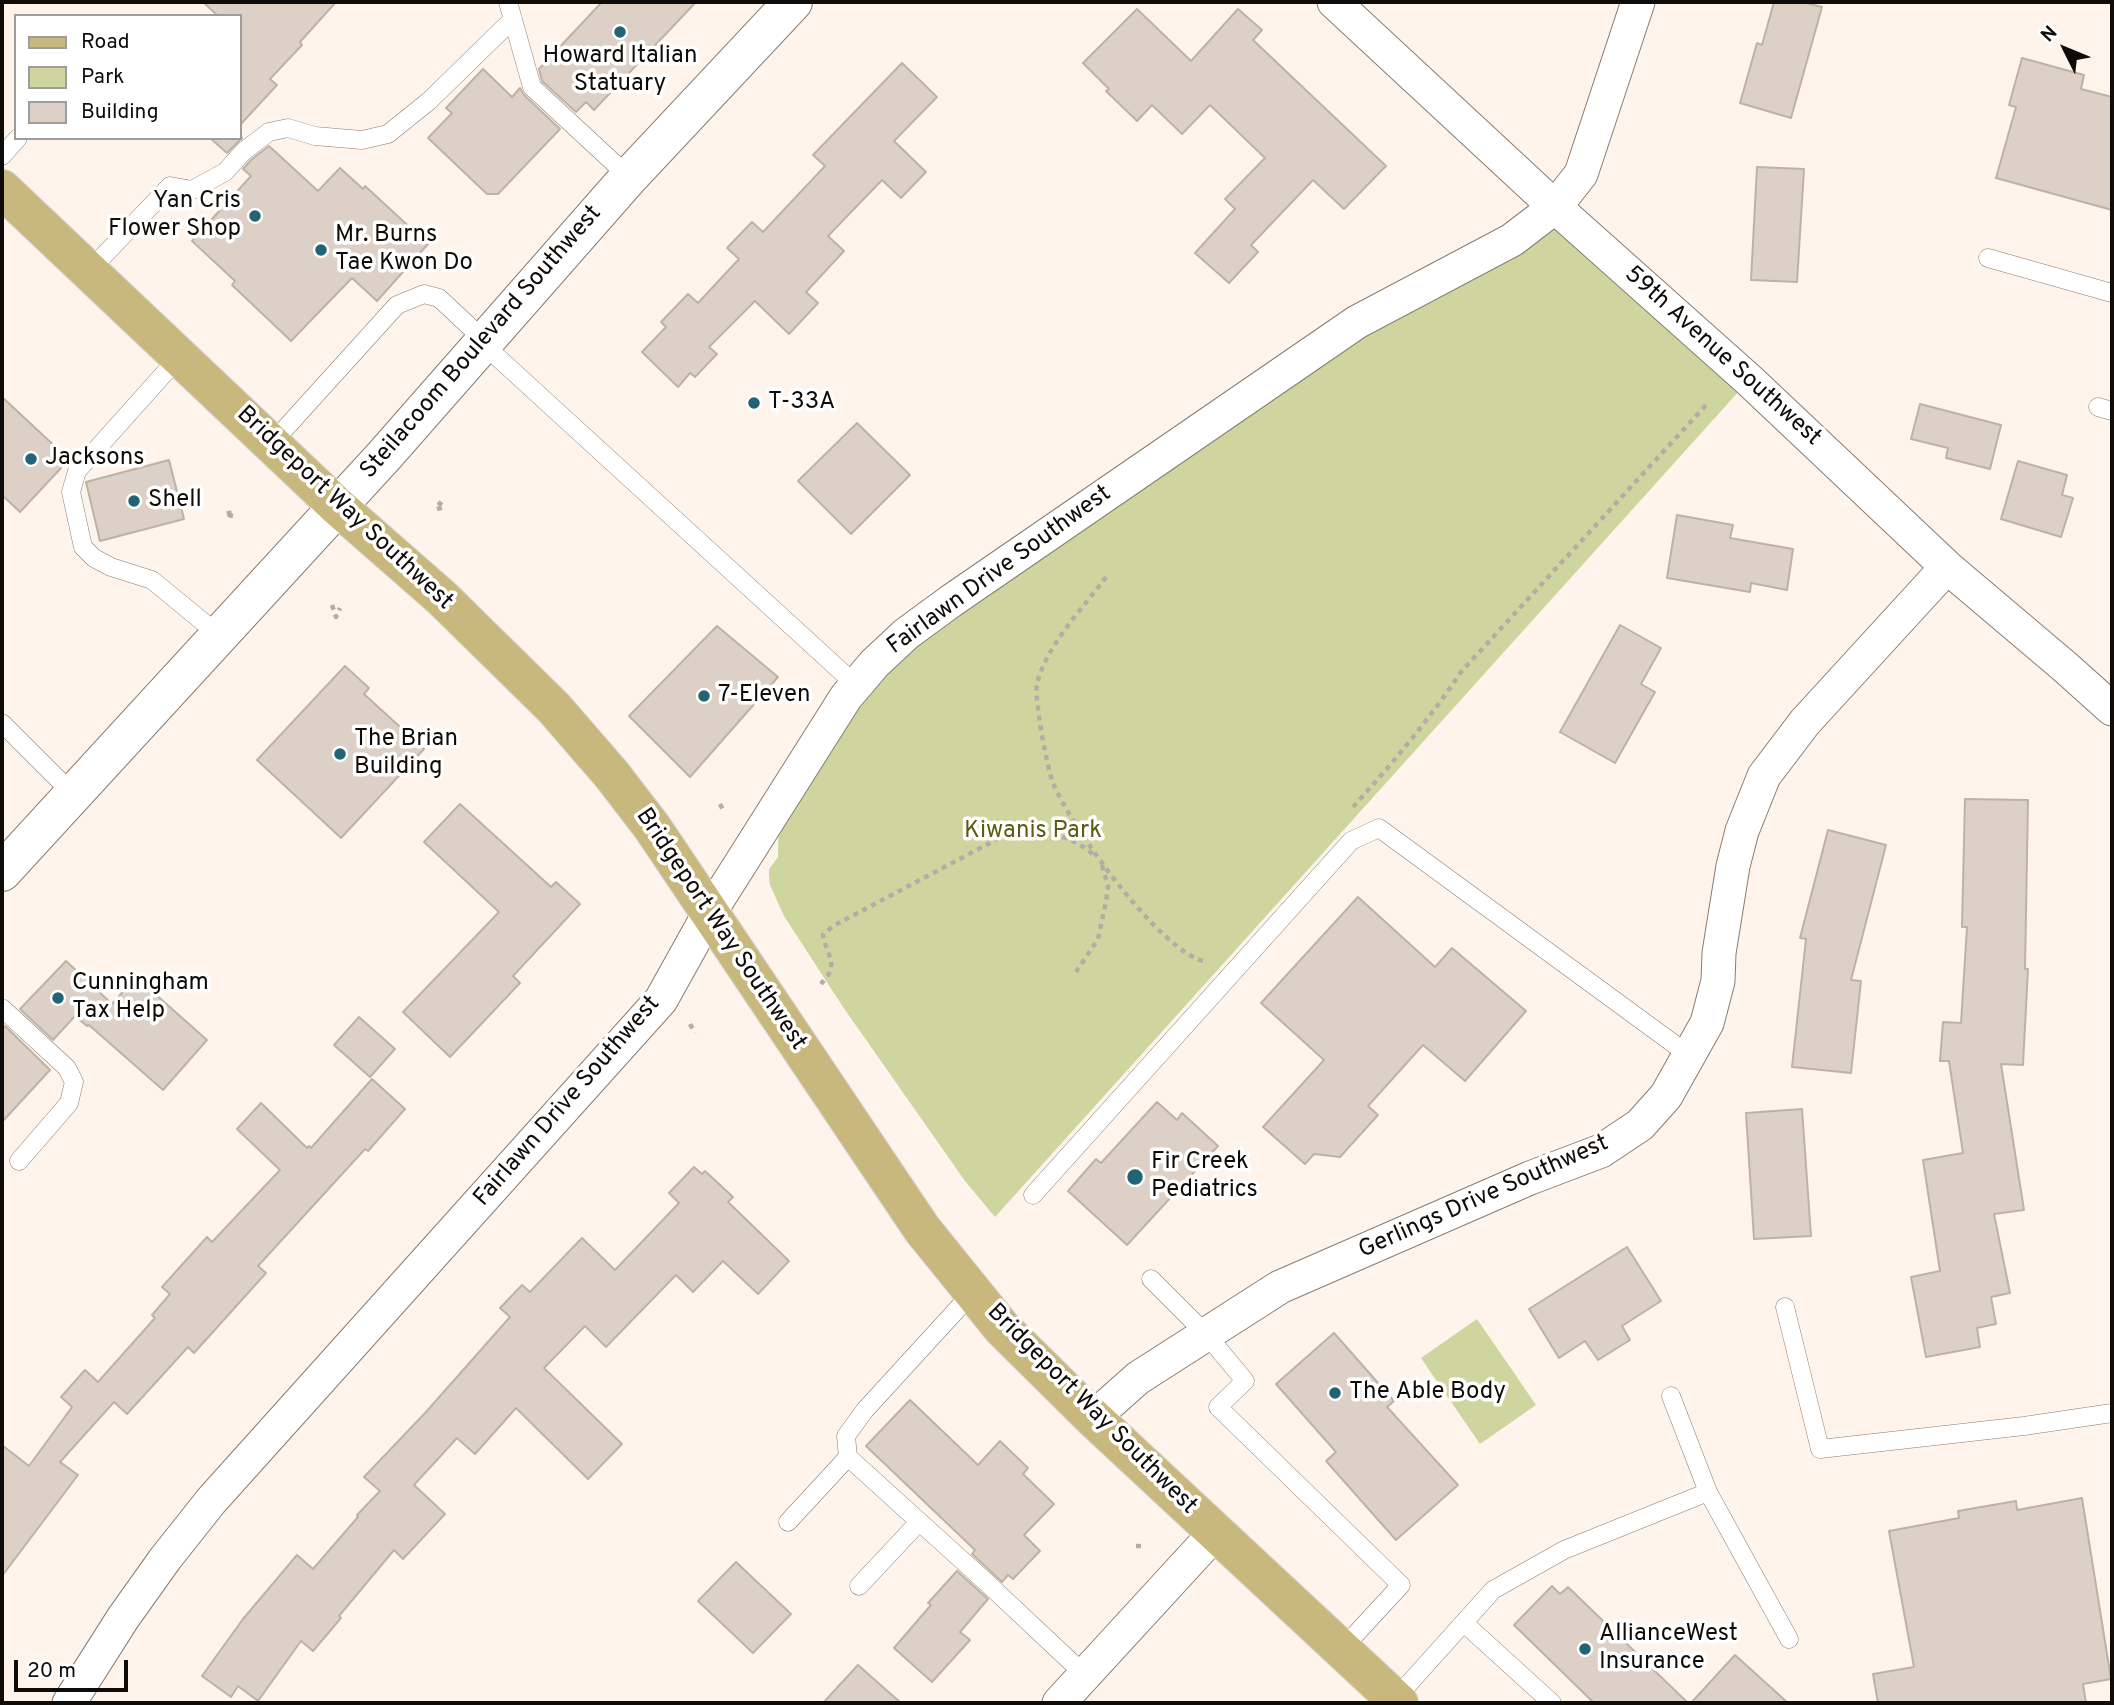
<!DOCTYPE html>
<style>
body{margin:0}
#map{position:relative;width:2114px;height:1705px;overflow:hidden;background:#fef4eb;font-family:Overpass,sans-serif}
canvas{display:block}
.frame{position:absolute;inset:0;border:4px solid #0f0b08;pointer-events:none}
.legend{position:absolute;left:14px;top:14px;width:228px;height:126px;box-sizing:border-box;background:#fff;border:2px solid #9f9d9c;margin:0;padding:9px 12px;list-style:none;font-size:21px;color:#0f0b08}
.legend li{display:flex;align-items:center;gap:14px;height:35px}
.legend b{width:35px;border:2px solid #9f9d9c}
.north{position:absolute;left:2030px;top:14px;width:70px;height:70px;-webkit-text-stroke:5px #fff;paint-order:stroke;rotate:313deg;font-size:19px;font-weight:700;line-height:28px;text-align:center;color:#0f0b08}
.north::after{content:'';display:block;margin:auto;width:24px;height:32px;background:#0f0b08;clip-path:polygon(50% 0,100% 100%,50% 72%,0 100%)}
.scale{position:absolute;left:14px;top:1660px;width:114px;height:32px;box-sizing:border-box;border:4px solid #0f0b08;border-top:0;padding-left:9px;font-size:21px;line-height:24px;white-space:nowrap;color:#0f0b08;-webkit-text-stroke:5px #fff;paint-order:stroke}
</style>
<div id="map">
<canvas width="2114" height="1705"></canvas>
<div class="frame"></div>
<ul class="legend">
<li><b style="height:9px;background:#c8b87d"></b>Road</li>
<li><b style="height:19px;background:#cfd59f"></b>Park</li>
<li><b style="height:19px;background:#ddd0c6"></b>Building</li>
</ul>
<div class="north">N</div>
<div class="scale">20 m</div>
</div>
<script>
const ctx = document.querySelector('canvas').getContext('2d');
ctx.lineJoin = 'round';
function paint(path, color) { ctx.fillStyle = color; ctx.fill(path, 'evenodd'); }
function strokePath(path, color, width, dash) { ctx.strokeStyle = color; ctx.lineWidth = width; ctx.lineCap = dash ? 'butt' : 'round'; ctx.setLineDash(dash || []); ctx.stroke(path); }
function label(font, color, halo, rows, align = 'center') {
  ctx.font = font + ' Overpass,sans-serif'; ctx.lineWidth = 7; ctx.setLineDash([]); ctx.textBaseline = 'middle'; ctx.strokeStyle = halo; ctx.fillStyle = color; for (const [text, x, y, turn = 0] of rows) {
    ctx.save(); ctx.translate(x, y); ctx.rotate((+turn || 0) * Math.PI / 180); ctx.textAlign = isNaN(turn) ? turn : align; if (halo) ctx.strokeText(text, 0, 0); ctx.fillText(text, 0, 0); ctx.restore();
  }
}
const green = new Path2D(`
 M1555 207 1749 380 995 1217 965 1181 843 1007 784 916 770 885 769 875V869L778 857 779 806 874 664Z
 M1477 1319 1536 1405 1480 1444 1421 1358Z`);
const building = new Path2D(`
 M203 2H336L300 42 302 45 270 79 277 85 240 125V16H218Z
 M602 2H696L594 110 586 102 576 112 542 81 539 69Z
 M1774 2H1802L1822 7 1791 118 1740 103 1757 43 1762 45Z
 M1137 9 1191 61 1238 9 1262 30 1253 40 1386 166 1344 209 1313 180 1251 245 1258 252 1229 283 1195 253 1235 209 1225 199 1265 158 1210 105 1182 134 1152 105 1137 121 1106 91 1109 89 1083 63Z
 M2022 58 2084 75 2081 89 2112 97V210L1996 178 2016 107 2009 105Z
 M902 63 937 97 894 141 926 172 901 198 882 180 828 236 844 251 806 292 818 303 789 334 755 301 709 347 717 354 695 377 690 373 678 387 642 352 666 327 661 322 688 294 698 303 739 259 727 248 752 222 763 232 825 166 813 155Z
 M483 69 512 97 520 88 524 95 560 129 498 194H487L428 138 452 113 446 108Z
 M210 138H242L227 153Z
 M269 146 318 191 340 168 363 189 365 186 428 244 377 301 352 278 291 341 232 285 235 281 192 241 251 176 243 169 252 159Z
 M1757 167 1804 169 1797 282 1751 280Z
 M2 397 60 451 61 468 20 512 2 495Z
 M1920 404 2001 425 1990 469 1946 458 1948 448 1911 439Z
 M857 423 910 475 851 534 798 481Z
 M169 460 184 519 100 541 86 482Z
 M2018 461 2067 475 2062 495 2073 498 2061 537 2001 519Z
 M1677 515 1733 525 1730 538 1793 549 1787 590 1751 583 1750 592 1667 578Z
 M1620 625 1661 648 1641 684 1655 692 1615 763 1560 732Z
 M717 626 778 677 690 777 629 716Z
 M345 666 369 688 364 694 424 749 341 838 257 760Z
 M1965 799 2028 800 2025 969H2028L2023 1065 2001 1064 2024 1210 1994 1214 2010 1293 1991 1297 1996 1324 1977 1328 1980 1347 1926 1357 1911 1277 1940 1271 1923 1160 1963 1153 1949 1061H1940L1943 1022 1961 1023 1967 927H1962Z
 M460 804 551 887 556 882 580 904 513 976 520 983 450 1057 403 1012 499 912 424 842Z
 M1828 830 1886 845 1851 980 1861 981 1851 1073 1792 1067 1806 939 1800 938Z
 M1358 897 1435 967 1452 948 1526 1011 1465 1081 1423 1045 1368 1106 1378 1115 1340 1157 1314 1154 1305 1164 1263 1127 1324 1060 1261 1003Z
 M66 961 112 1004 136 977 207 1040 163 1090 89 1025 87 1026 75 1016 53 1040 20 1009Z
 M359 1017 395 1049 370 1077 334 1045Z
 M5 1026 50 1070 2 1122V1030Z
 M372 1079 405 1109 368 1151 365 1149 258 1266 266 1273 194 1353 188 1347 127 1414 114 1402 60 1462 78 1475 2 1576V1445L29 1466 72 1407 61 1397 85 1370 98 1382 155 1318 152 1315 170 1294 162 1287 207 1237 212 1242 280 1170 237 1129 261 1103 307 1148 309 1146 311 1148Z
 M1157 1102 1177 1120 1182 1113 1218 1146 1127 1245 1068 1191 1096 1159 1101 1163Z
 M1802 1109 1811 1236 1754 1239 1746 1113Z
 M694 1167 702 1174 705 1171 733 1197 728 1202 789 1261 758 1294 723 1261 693 1292 676 1275 606 1347 585 1326 544 1368 622 1444 588 1479 516 1408 475 1454 457 1438 414 1485 445 1514 403 1559 394 1550 339 1616 341 1618 313 1651 301 1641 258 1701 238 1686 231 1697 202 1676 243 1619 297 1555 313 1569 358 1517 357 1515 380 1491 364 1477 426 1412 510 1317 500 1308 522 1285 530 1292 582 1238 615 1270 679 1203 669 1193Z
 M1627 1247 1661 1301 1622 1326 1630 1340 1598 1360 1585 1341 1559 1358 1529 1309Z
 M1334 1333 1394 1401 1387 1407 1458 1485 1396 1540 1326 1461 1336 1452 1276 1384Z
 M910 1400 978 1465 1000 1441 1028 1468 1023 1474 1054 1504 1024 1535 1040 1551 1013 1579 1008 1575 1002 1582 972 1554 975 1550 866 1446Z
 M2082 1498 2111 1679 2083 1684 2086 1703H1878L1873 1674 1914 1667 1889 1531 1959 1518 1958 1511 2016 1501 2017 1510Z
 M736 1562 791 1614 753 1653 698 1601Z
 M957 1571 988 1599 960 1632 970 1640 932 1682 894 1648 931 1605 928 1603Z
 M1552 1586 1560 1594 1568 1587 1688 1703H1594L1514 1625Z
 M1735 1655 1788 1703H1691Z
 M858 1665 901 1703H823Z`);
const path = new Path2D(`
 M437 509 444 507 438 502
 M233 516 225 514 234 512
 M1106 577C1083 608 1046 646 1037 684 1034 698 1047 768 1053 783 1071 827 1160 952 1206 962
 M332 605 336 617 340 608
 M720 804 724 812
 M1353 807C1392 764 1429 720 1461 672L1707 404
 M1076 972 1098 939 1106 902 1108 886 1102 865
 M821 984C824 980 830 974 831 969 833 958 824 946 823 935L833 926 1005 835C1034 823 1073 836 1095 856
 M690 1024 695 1033
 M1136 1546H1143`);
const service = new Path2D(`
 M508 2 532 87 629 177
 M2 156 18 138
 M1988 258 2112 293
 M89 271 170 186 192 190 225 172 244 151 269 132 288 128 315 136 362 140 388 134 429 101 513 19
 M482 343 856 685
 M179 357 77 471 71 492 83 547 94 558 111 567 152 580 219 635
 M2098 407 2112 411
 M272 443 397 305 424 294 439 298 484 340
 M2 723 73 794
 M2 1008 67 1068 74 1082 69 1103 19 1161
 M1033 1195 1351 841 1379 828 1689 1055
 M1151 1279 1206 1334 1245 1381 1218 1407 1401 1585 1341 1650
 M973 1292 865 1410 846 1436 848 1457 986 1582 1085 1675
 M1785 1307 1820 1449 2024 1426 2112 1413
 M1671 1396 1708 1492
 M788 1522 848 1457
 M859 1586 919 1522
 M1464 1623 1552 1703
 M1395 1699 1493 1590 1564 1550 1708 1492 1789 1639`);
const minor = new Path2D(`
 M1334 2 1555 207 1749 380 1947 567 2064 666 2112 709
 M1093 1418 1138 1378 1280 1287 1530 1178 1601 1151 1640 1125 1666 1096 1707 1023 1718 981 1719 953 1733 866 1742 831 1764 776 1805 722 1947 567
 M69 1703 123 1618 165 1559 211 1501 661 1000 710 912 846 697 874 664 906 634 951 601 1357 322 1512 240 1555 207 1581 174 1638 2
 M1059 1703 1216 1532`);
const secondary = new Path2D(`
 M2 872 384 456 629 177 793 2`);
const primary = new Path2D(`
 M2 189 337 506 442 598 554 708 612 775 652 827 922 1229 1002 1328 1093 1418 1399 1703`);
const markers = [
 [620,32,7,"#206476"],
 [255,216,7,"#206476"],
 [321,250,7,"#206476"],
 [754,403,7,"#206476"],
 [31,459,7,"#206476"],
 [134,501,7,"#206476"],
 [704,696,7,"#206476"],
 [340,754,7,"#206476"],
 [58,998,7,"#206476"],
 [1135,1177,9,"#206476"],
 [1335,1393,7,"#206476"],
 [1585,1649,7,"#206476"]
];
const poiNames = [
 ["Howard Italian",620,57,"center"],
 ["Statuary",620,85,"center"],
 ["Yan Cris",241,202,"right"],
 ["Flower Shop",241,230,"right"],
 ["Mr. Burns",335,236],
 ["Tae Kwon Do",335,264],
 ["T-33A",768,403],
 ["Jacksons",45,459],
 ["Shell",148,501],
 ["7-Eleven",718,696],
 ["The Brian",354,740],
 ["Building",354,768],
 ["Cunningham",72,984],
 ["Tax Help",72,1012],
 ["Fir Creek",1151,1163],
 ["Pediatrics",1151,1191],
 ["The Able Body",1349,1393],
 ["AllianceWest",1599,1635],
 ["Insurance",1599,1663]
];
const streetNames = [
 ["Steilacoom Boulevard Southwest",482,343,-49],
 ["59th Avenue Southwest",1722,357,42],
 ["Bridgeport Way Southwest",344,509,43],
 ["Fairlawn Drive Southwest",1000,571,-36],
 ["Bridgeport Way Southwest",720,930,56],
 ["Fairlawn Drive Southwest",568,1102,-49],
 ["Gerlings Drive Southwest",1484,1198,-24],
 ["Bridgeport Way Southwest",1091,1410,45]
];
const parkNames = [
 ["Kiwanis Park",1033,832]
];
paint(green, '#cfd59f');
paint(building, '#ddd0c6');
strokePath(building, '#beb2a7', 2);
strokePath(service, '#897d73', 19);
strokePath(minor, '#897d73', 35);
strokePath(secondary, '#897d73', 40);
strokePath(primary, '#d4d3d3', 40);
strokePath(path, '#b5aca5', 4.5, [5, 5]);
strokePath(service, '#fff', 18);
strokePath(minor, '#fff', 33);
strokePath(secondary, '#fff', 38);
strokePath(primary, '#c8b87d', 38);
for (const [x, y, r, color] of markers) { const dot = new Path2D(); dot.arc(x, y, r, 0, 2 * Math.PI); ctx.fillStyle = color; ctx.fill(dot); strokePath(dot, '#fff', 2.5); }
label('24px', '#0f0b08', '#fff', poiNames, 'left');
label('24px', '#0f0b08', '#fff', streetNames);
label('24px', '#595d10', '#fff', parkNames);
</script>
